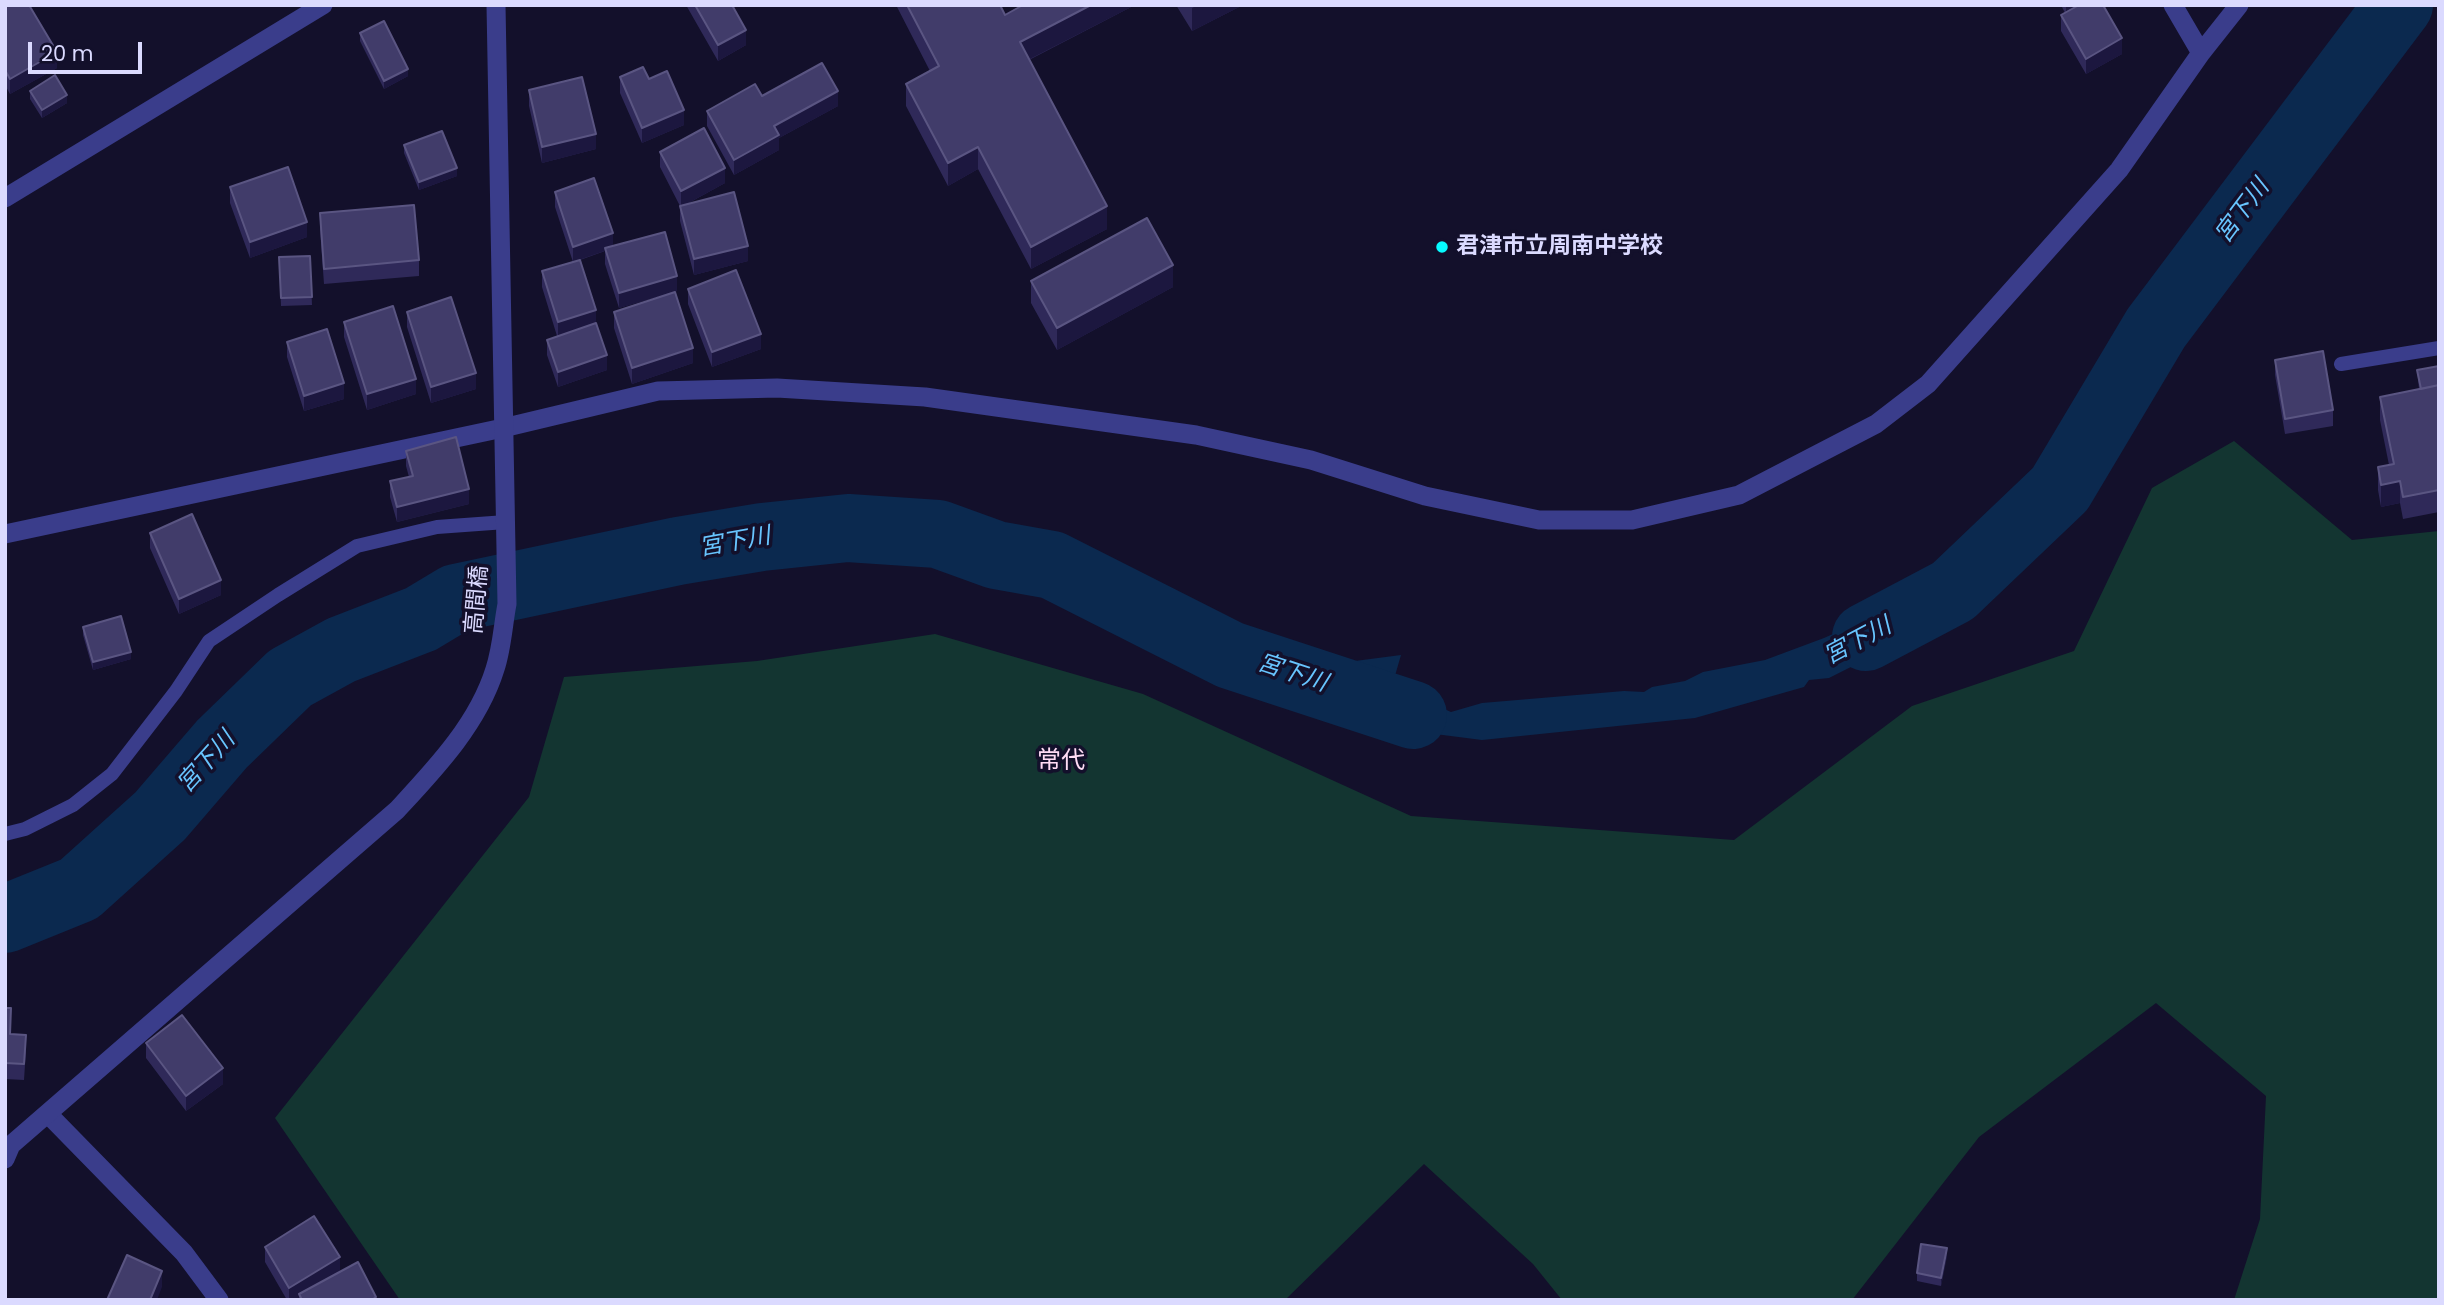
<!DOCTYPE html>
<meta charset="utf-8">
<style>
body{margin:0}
#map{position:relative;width:2444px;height:1305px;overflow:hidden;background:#13102b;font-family:Poppins,sans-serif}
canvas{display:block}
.frame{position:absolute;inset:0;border:7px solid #dbdaff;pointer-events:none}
.scale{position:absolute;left:28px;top:42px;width:114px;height:32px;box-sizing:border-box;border:4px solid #dbdaff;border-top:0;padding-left:9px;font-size:21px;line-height:24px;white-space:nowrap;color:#dbdaff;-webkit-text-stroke:5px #13102b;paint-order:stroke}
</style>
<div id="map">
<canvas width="2444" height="1305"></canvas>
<div class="frame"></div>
<div class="scale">20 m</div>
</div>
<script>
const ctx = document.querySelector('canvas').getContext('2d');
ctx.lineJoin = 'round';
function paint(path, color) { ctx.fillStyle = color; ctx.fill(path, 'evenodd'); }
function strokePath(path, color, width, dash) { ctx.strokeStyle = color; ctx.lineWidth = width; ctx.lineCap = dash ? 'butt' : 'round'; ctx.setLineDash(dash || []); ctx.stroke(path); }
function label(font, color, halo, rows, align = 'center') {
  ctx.font = font + ' Poppins,"Noto Sans JP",sans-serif'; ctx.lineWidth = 7; ctx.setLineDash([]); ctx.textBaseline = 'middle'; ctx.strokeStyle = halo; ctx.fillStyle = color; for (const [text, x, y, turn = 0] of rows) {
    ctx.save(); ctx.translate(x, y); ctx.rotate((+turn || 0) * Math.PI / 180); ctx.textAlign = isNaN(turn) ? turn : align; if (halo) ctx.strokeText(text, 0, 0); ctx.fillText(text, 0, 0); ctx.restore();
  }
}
const green = new Path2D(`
 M2234 441 2352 540 2439 531V1300H2234L2260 1219 2266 1096 2156 1003 1979 1137 1852 1300H1562L1533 1264 1424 1164 1285 1300H400L275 1118 529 797 564 677 757 661 935 634 1143 694 1411 816 1734 840 1912 706 2074 651 2152 488Z`);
const water = new Path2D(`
 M1943 585 1960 612 1829 678 1809 680 1804 687 1695 718 1482 740 1435 734 1412 725 1382 719 1376 726 1353 717 1341 720 1318 701 1332 664 1401 655 1392 686 1451 712 1482 703 1624 691 1644 692 1652 687 1685 681 1703 672 1765 660 1824 638Z
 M467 588 460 628C423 637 387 646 352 661 320 675 292 712 259 712L249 723 240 705C273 676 308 643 352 632 373 626 422 626 426 602Z`);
const river = new Path2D(`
 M1866 637 1953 591 2060 489 2156 328 2399 5
 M5 919 79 889 160 816 222 744 290 678 341 650 421 619 456 598 678 551 762 537 848 528 938 534 996 555 1052 565 1230 655 1413 715`);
const service = new Path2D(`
 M2341 364 2439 348
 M5 834 25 829 73 805 112 774 176 691 209 641 278 595 357 546 437 527 506 522`);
const minor = new Path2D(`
 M2173 5 2201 53
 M5 534 503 428 658 391 777 388 925 397 1196 435 1311 460 1425 496 1539 520H1632L1739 495 1876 424 1928 384 2119 170 2201 53 2239 5
 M48 1114 184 1253 219 1300`);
const tertiary = new Path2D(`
 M5 198 323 5
 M5 1159 11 1145 397 810C435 769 478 724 495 669 502 648 503 625 507 604L496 5`);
const wall = new Path2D(`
 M5 5 57 68 10 94 5 85Z
 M686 5H732L746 45 718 61Z
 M896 5H1000L1005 15 1135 5 1029 60 1107 229 1031 269 978 169 948 186 906 106V84L930 71Z
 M1176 5H1243L1192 31Z
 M2061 5H2103L2122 54 2086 74 2061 31V15L2065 13Z
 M360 33 408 76 384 89 360 41Z
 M620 77 649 79 684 125 642 143 620 93Z
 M529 90 596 149 542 163 529 106Z
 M30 91 67 103 42 118 30 99Z
 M762 96 838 106 779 138V150L734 175 707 126V111Z
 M404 145 457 176 419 190 404 153Z
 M660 152 725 183 685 205 748 261 694 275 680 221V206L660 167Z
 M230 187 307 237 250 258 230 203Z
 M555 192 613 246 677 291 619 308 605 264V251L580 260 607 370 558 387 547 355V340L557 336 542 287V271L573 262 555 207Z
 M320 213 419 260V276L324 284 320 229Z
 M310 256 312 305 281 306 279 257Z
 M1031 281 1173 287 1057 350 1031 303Z
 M688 289 761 349 712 367 688 304Z
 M407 312 476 389 431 403 407 327Z
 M614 312 693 363 632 384 614 328Z
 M344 322 416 394 367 410 344 337Z
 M287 342 344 399 304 411 287 357Z
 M2275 360 2333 410V426L2285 434 2275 375Z
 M2439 366V512L2403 519 2400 503 2381 507 2378 490V467L2389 465 2380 420V397L2419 389 2417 370Z
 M406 451 469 504 397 522 390 497V481L409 477 406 466Z
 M150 533 221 595 179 614 150 548Z
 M83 627 131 659 93 670 83 635Z
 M5 1008 11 1023V1034L26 1050 24 1080 5 1079Z
 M146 1043 223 1084 186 1111 146 1058Z
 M265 1247 340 1272 376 1300H299V1297L295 1300H287L265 1262Z
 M1947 1256 1941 1286 1917 1281V1273Z`);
const shadedWall = new Path2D(`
 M1091 5H1135L1020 64V42Z
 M1198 5H1243L1192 31V8Z
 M2066 5H2086L2066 16Z
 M746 30V45L718 61V45Z
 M2122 38V54L2086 74V59Z
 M57 52V68L10 94V79Z
 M408 69V76L384 89V81Z
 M838 91V106L779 138V150L734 175V160L774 126Z
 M67 95V103L42 118V110Z
 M684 110V125L642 143V128Z
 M596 134V149L542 163V147Z
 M978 147V169L948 186V163Z
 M457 168V176L419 190V182Z
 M725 168V183L681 207V191Z
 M1107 206V229L1031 269V247Z
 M307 222V237L250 258V242Z
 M613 233V248L573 262V247Z
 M748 246V261L694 275V259Z
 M1173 265V287L1057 350V328Z
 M677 276V291L619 308V293Z
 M596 310V326L558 338V322Z
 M761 334V349L712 367V352Z
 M693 348V363L632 384V368Z
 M607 355V370L558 387V372Z
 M476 373V389L431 403V387Z
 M416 379V394L367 410V394Z
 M344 383V399L304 411V396Z
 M2400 481V503L2381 507V485Z
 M469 489V504L397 522V507Z
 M221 580V595L179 614V599Z
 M131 652V659L93 670V662Z
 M223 1068V1084L186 1111V1096Z
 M1947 1248V1256L1941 1286V1278Z
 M340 1257V1272L299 1294V1297L295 1300H289V1288Z
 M162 1271V1287L157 1300H150Z`);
const building = new Path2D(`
 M5 5H29L57 52 10 79 5 70Z
 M695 5H732L746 30 718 45Z
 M907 5H1000L1005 15 1023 5H1091L1020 42 1107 206 1031 247 978 147 948 163 906 84 939 66Z
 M2079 5H2103L2122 38 2086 59 2061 15Z
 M384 21 408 69 384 81 360 33Z
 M822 63 838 91 774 126 779 135 734 160 707 111 755 84 762 96Z
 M643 67 649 79 667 71 684 110 642 128 620 77Z
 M55 75 67 95 42 110 30 91Z
 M582 77 596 134 542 147 529 90Z
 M704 128 725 168 681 191 660 152Z
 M442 131 457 168 419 182 404 145Z
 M288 167 307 222 250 242 230 187Z
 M594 178 613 233 573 247 555 192Z
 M734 192 748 246 694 259 680 206Z
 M414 205 419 260 324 269 320 213Z
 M1147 218 1173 265 1057 328 1031 281Z
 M665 232 677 276 619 293 605 248Z
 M310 256 312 297 281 298 279 257Z
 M580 260 596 310 558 322 542 271Z
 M736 270 761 334 712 352 688 289Z
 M675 292 693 348 632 368 614 312Z
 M451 297 476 373 431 387 407 312Z
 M393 306 416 379 367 394 344 322Z
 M596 323 607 355 558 372 547 340Z
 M327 329 344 383 304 396 287 342Z
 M2323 351 2333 410 2285 419 2275 360Z
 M2439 366V385L2421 389 2417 370Z
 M2439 385V490L2403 497 2400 481 2381 485 2378 467 2394 464 2380 397Z
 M456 437 469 489 397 507 390 481 413 476 406 451Z
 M192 514 221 580 179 599 150 533Z
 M121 616 131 652 93 662 83 627Z
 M5 1008H11L10 1034 26 1035 24 1064 5 1063Z
 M182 1015 223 1068 186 1096 146 1043Z
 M314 1216 340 1257 289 1288 265 1247Z
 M1921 1244 1947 1248 1941 1278 1917 1273Z
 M127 1255 162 1271 150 1300H107Z
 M358 1262 376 1297 372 1300H302L299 1294Z`);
const markers = [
 [1442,247,7,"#06faff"]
];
const poiNames = [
 ["君津市立周南中学校",1456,247]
];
const streetNames = [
 ["高間橋",478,600,-85]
];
const waterNames = [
 ["宮下川",2243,212,-53],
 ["宮下川",735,543,-10],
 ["宮下川",1858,642,-28],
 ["宮下川",1292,674,18],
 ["宮下川",207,763,-48]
];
const neighbourhoodNames = [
 ["常代",1061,762]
];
paint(green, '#133531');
paint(water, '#0b294f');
strokePath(river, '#0b294f', 68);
strokePath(service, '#3a3d8b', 14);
strokePath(minor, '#3a3d8b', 19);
strokePath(tertiary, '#3a3d8b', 19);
paint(wall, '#2f2959');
paint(shadedWall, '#1c173f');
paint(building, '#413c6a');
strokePath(building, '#5a5582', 2);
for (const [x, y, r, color] of markers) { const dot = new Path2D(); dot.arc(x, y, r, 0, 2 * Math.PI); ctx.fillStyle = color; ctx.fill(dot); strokePath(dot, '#13102b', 2.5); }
label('bold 23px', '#dbdaff', '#13102b', poiNames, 'left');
label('23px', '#dbdaff', '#13102b', streetNames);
label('italic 24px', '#68c5ff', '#13102b', waterNames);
label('24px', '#ffdcf5', '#13102b', neighbourhoodNames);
</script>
